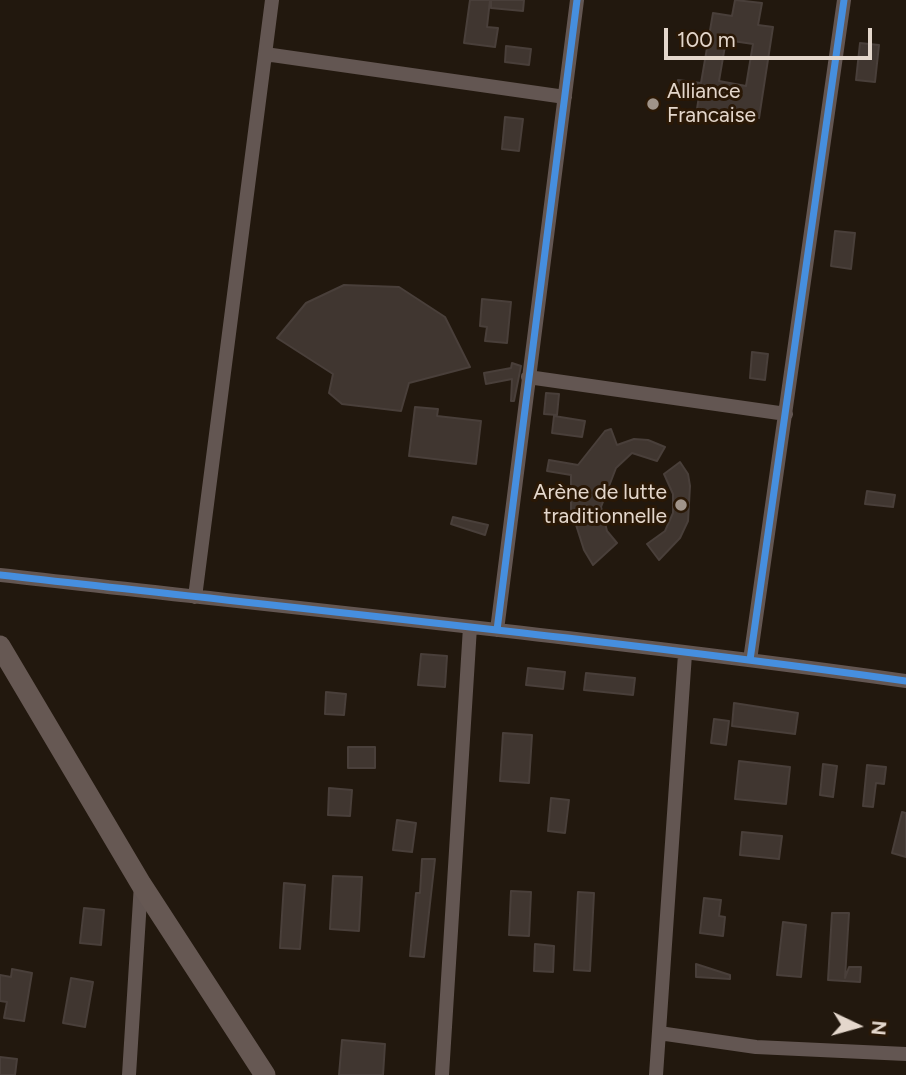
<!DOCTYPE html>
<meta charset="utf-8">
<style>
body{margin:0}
#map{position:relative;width:906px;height:1075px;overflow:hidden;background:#22180e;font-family:Figtree,sans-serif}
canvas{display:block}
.north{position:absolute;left:822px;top:991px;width:70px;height:70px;-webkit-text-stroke:5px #2a1806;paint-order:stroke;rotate:95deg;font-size:19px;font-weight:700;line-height:28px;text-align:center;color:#e4d7cc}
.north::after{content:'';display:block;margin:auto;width:24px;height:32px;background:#e4d7cc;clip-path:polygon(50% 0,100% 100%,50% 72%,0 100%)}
.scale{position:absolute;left:664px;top:28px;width:208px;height:32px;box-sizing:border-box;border:4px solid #e4d7cc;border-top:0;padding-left:9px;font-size:21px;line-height:24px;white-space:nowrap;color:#e4d7cc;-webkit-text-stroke:5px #2a1806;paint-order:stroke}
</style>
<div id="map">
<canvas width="906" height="1075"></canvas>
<div class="north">N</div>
<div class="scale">100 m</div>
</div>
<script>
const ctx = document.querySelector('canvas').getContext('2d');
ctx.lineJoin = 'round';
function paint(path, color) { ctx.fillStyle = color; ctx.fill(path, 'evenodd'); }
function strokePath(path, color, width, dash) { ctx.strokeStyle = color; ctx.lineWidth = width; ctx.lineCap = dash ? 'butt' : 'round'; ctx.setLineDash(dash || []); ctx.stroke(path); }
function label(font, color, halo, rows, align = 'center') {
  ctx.font = font + ' Figtree,sans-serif'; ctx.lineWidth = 6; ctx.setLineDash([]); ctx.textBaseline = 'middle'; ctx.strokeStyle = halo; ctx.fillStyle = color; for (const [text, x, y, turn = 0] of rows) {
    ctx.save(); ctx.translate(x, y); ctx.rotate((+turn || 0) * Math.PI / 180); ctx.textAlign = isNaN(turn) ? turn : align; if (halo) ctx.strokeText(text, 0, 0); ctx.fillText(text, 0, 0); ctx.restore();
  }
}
const building = new Path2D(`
 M470 0H490L487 27 498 28 495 47 464 43Z
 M491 0H524L523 11 491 8Z
 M735 0 762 3 758 25 773 27 759 118 697 109 699 96 676 93 678 80 701 83 713 13 732 16ZM726 40 753 44 746 86 719 81Z
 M860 43 879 45 875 82 856 80Z
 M506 46 531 49 529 65 505 62Z
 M505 117 523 119 519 151 502 149Z
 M835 231 855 233 851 269 831 266Z
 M344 285 399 287 445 317 470 367 409 383 401 411 342 404 329 393 333 374 277 338 306 303Z
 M482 299 511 302 507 343 485 341 487 327 480 326Z
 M752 352 768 354 765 380 750 378Z
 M512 363 521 366 514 401H511L512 379 486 384 484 373 511 368Z
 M546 393 559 394 557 415 544 414Z
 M415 407 438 409 437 416 481 421 476 464 409 456Z
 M554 416 585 421 582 437 552 433Z
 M611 429 617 445 634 439 648 440 665 447 657 461 632 453 616 468 601 507 607 531 617 543 593 565 584 550 571 509V475L547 471 549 460 578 465 605 431Z
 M680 462 688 474 690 486 688 521 680 538 659 560 647 544 665 531 673 513V494L664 474Z
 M867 491 895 495 893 507 865 504Z
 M453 517 488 525 485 535 451 524Z
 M421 654 447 656 445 687 418 685Z
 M528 668 565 672 563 689 526 685Z
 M586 673 635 678 633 695 584 690Z
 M326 692 346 694 344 715 325 714Z
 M734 703 798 713 795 734 732 726Z
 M714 719 729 721 726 745 711 743Z
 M503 733 532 735 529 783 500 781Z
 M348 747H375V768H348Z
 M739 761 790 767 786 804 735 799Z
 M823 764 837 766 833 797 820 795Z
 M867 765 886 767 884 784 876 783 873 807 863 806Z
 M329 788 352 790 350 816 328 815Z
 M551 798 569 800 565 833 548 831Z
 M902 812 906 813V857L892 853Z
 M397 820 416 823 412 852 393 850Z
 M742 832 782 836 779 859 740 855Z
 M422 859H435L424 957 410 956 416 893H420Z
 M333 876 362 877 359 931 330 929Z
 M284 883 305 885 300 949 280 948Z
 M511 891 531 892 529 936 509 935Z
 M578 892 594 893 590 971 574 970Z
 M704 898 721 900 719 916 725 917 723 936 700 933Z
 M84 908 104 910 101 945 80 943Z
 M832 913H849L845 978 849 967H861L860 982 828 980Z
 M783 922 806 925 801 977 777 975Z
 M535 944 554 946 553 972 534 971Z
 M696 964 730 975V979L696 977Z
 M12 969 32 973 24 1021 4 1018 7 1002 0 1001V975L11 977Z
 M71 978 93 982 85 1027 63 1023Z
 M342 1040 385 1044 383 1075H339Z
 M0 1057 17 1059 15 1075H0Z`);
const minor = new Path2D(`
 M265 54 565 97
 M528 377 786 414
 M0 575C302 609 605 639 906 681
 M195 597 272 0
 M497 630 577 0
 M750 660 844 0
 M659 1033 756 1047 906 1054
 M129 1075 141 884
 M442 1075 470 627
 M656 1075 685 654`);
const secondary = new Path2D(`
 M0 646 141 884 265 1075`);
const cycleway = new Path2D(`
 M0 575C302 609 605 639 906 681
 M497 630 577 0
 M750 660 844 0`);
const markers = [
 [653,104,7,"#a0948a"],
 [681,505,7,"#a0948a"]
];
const poiNames = [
 ["Alliance",667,92],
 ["Francaise",667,116],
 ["Arène de lutte",667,493,"right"],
 ["traditionnelle",667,517,"right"]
];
paint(building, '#403630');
strokePath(building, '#493f3a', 2);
strokePath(minor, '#635652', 14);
strokePath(secondary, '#665853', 21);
strokePath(cycleway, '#468fdf', 7);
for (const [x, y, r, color] of markers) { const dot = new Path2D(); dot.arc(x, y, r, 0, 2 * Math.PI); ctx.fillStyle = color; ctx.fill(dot); strokePath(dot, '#2a1806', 2.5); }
label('21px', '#e4d7cc', '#2a1806', poiNames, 'left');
</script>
